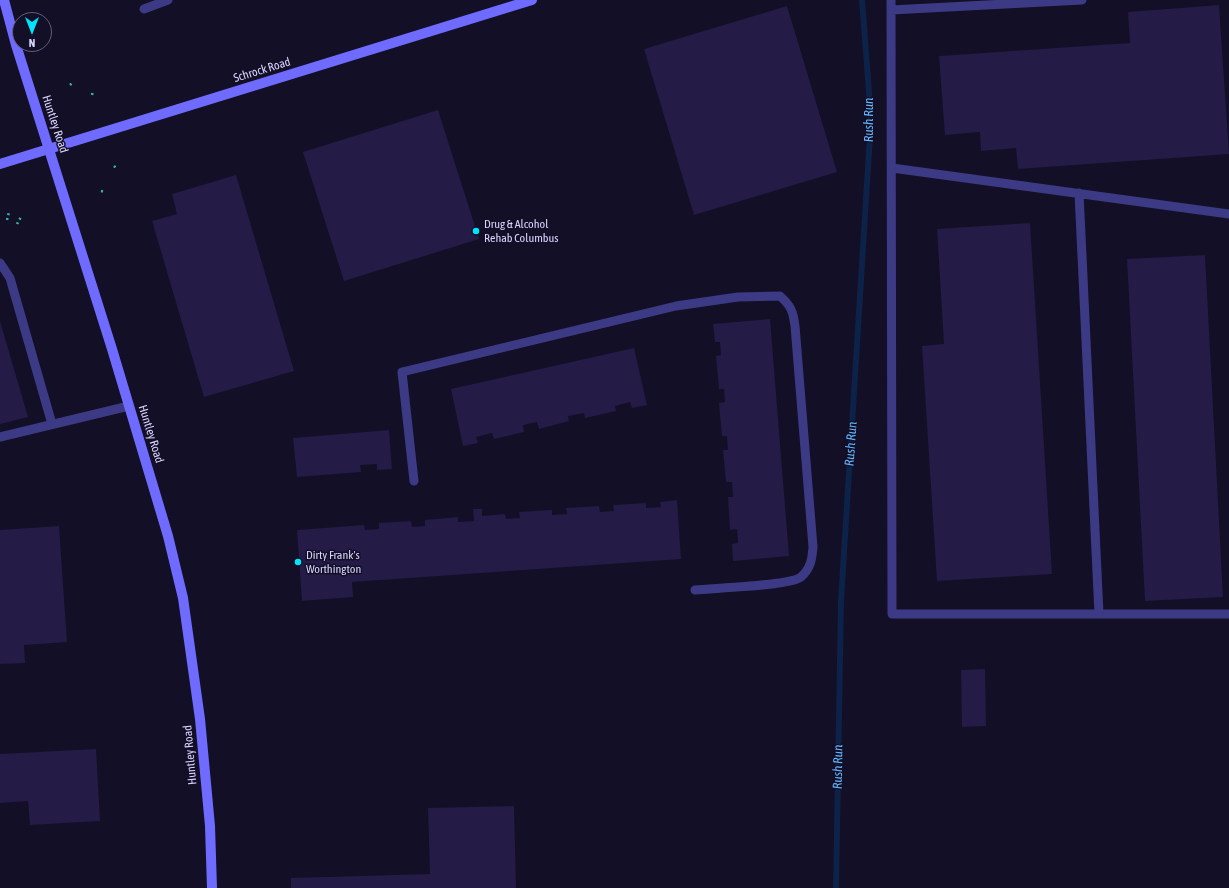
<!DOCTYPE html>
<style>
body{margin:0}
#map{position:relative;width:1229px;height:888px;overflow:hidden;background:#130f26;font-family:"Asap Condensed",sans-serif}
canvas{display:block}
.north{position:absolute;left:12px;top:12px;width:40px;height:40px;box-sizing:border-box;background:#130f26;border:1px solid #625e7d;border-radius:50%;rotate:180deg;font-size:11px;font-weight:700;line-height:16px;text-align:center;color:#d9d4ff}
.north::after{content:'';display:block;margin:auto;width:14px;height:18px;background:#00e5ff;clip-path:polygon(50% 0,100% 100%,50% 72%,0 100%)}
</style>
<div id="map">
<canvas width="1229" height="888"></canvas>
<div class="north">N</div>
</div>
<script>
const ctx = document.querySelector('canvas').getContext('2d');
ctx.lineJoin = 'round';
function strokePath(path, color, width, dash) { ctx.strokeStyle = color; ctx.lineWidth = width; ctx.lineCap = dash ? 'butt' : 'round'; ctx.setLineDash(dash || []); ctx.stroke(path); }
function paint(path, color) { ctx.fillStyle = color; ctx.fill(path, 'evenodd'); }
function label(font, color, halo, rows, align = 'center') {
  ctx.font = font + ' "Asap Condensed",sans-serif'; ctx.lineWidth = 3; ctx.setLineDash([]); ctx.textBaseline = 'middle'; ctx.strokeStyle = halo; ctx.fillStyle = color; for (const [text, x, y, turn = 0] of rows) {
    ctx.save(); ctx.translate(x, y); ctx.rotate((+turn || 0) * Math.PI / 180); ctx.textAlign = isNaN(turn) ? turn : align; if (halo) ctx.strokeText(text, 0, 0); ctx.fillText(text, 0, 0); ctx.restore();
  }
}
const stream = new Path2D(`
 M836 888 841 601 871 119 862 0`);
const building = new Path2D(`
 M1219 5 1229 154 1018 169 1016 148 981 151 980 132 945 135 939 56 1130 43 1128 12Z
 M787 6 837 172 694 215 644 49Z
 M438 110 479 239 344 281 303 152Z
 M236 175 294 371 204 397 152 221 177 214 172 194Z
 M1030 223 1052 574 937 581 922 346 944 344 937 229Z
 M1205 255 1223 597 1145 601 1127 259Z
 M770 319 789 556 733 561 732 544 738 543 737 529 730 530 728 497H733L732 482H726L723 450H728L727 436H722L719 403 725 402 724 389H719L716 356 721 355 720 342H715L713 324Z
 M0 321 28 417 0 424Z
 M634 348 647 405 632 408 630 402 615 406 616 411 585 418 584 413 568 416 569 421 539 429 537 422 523 425 524 432 494 439 492 433 476 437 478 443 463 446 451 389Z
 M389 430 392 469 377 470V464L360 465 361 472 297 477 293 438Z
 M677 500 681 559 352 582 353 597 302 601 297 530 364 525 365 530 379 529V523L411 521 412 527 425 526V520L458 517V522L474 521 473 509H482V516L505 514 506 519 520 518 519 512 552 510V515L567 514 566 508 599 506 600 512 614 511 613 505 646 503V508L661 507 660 502Z
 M59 526 67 642 24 645 25 663 0 664V530Z
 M985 669 986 726 962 727 961 670Z
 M96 749 100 821 30 825 28 801 0 803V754Z
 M514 806 516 888H291V878L430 874 428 808Z`);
const path = new Path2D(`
 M70 85 73 82
 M92 95 93 91
 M114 166 117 169
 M101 191 105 192
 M7 220 9 212
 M17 224 21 217`);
const lane = new Path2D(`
 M891 0 892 614H1229
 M144 9 168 0
 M891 10 1082 0
 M892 168 1229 214
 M1079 193 1099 614
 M0 263 10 278 52 424
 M0 437 129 406
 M414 481 402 372 676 306 738 297 780 296C791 306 793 311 795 326L813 547C812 559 811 568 801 577 790 586 714 588 695 590`);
const secondary = new Path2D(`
 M4 0 16 45 112 349 168 536 183 598 200 719 210 826 212 888
 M0 164 532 0`);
const markers = [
 [476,231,4,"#00e5ff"],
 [298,562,4,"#00e5ff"]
];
const streetNames = [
 ["Schrock Road",262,70,-17],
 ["Huntley Road",55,124,72],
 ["Huntley Road",151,434,73],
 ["Huntley Road",190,755,-95]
];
const poiNames = [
 ["Drug & Alcohol",484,224],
 ["Rehab Columbus",484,238],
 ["Dirty Frank's",306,555],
 ["Worthington",306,569]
];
const waterNames = [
 ["Rush Run",869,120,-90],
 ["Rush Run",851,444,-86],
 ["Rush Run",838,767,-89]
];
strokePath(stream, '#0c2248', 6);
paint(building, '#241b47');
strokePath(path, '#2fb8b0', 2.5, [2, 3]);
strokePath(lane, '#3d3a85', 9);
strokePath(secondary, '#6f6bff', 10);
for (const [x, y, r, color] of markers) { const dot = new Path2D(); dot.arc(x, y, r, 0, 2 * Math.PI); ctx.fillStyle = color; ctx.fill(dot); strokePath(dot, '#130f26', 1.5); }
label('12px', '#d9d4ff', '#130f26', streetNames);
label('12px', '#d9d4ff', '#130f26', poiNames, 'left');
label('italic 13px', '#62b6ff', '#130f26', waterNames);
</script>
